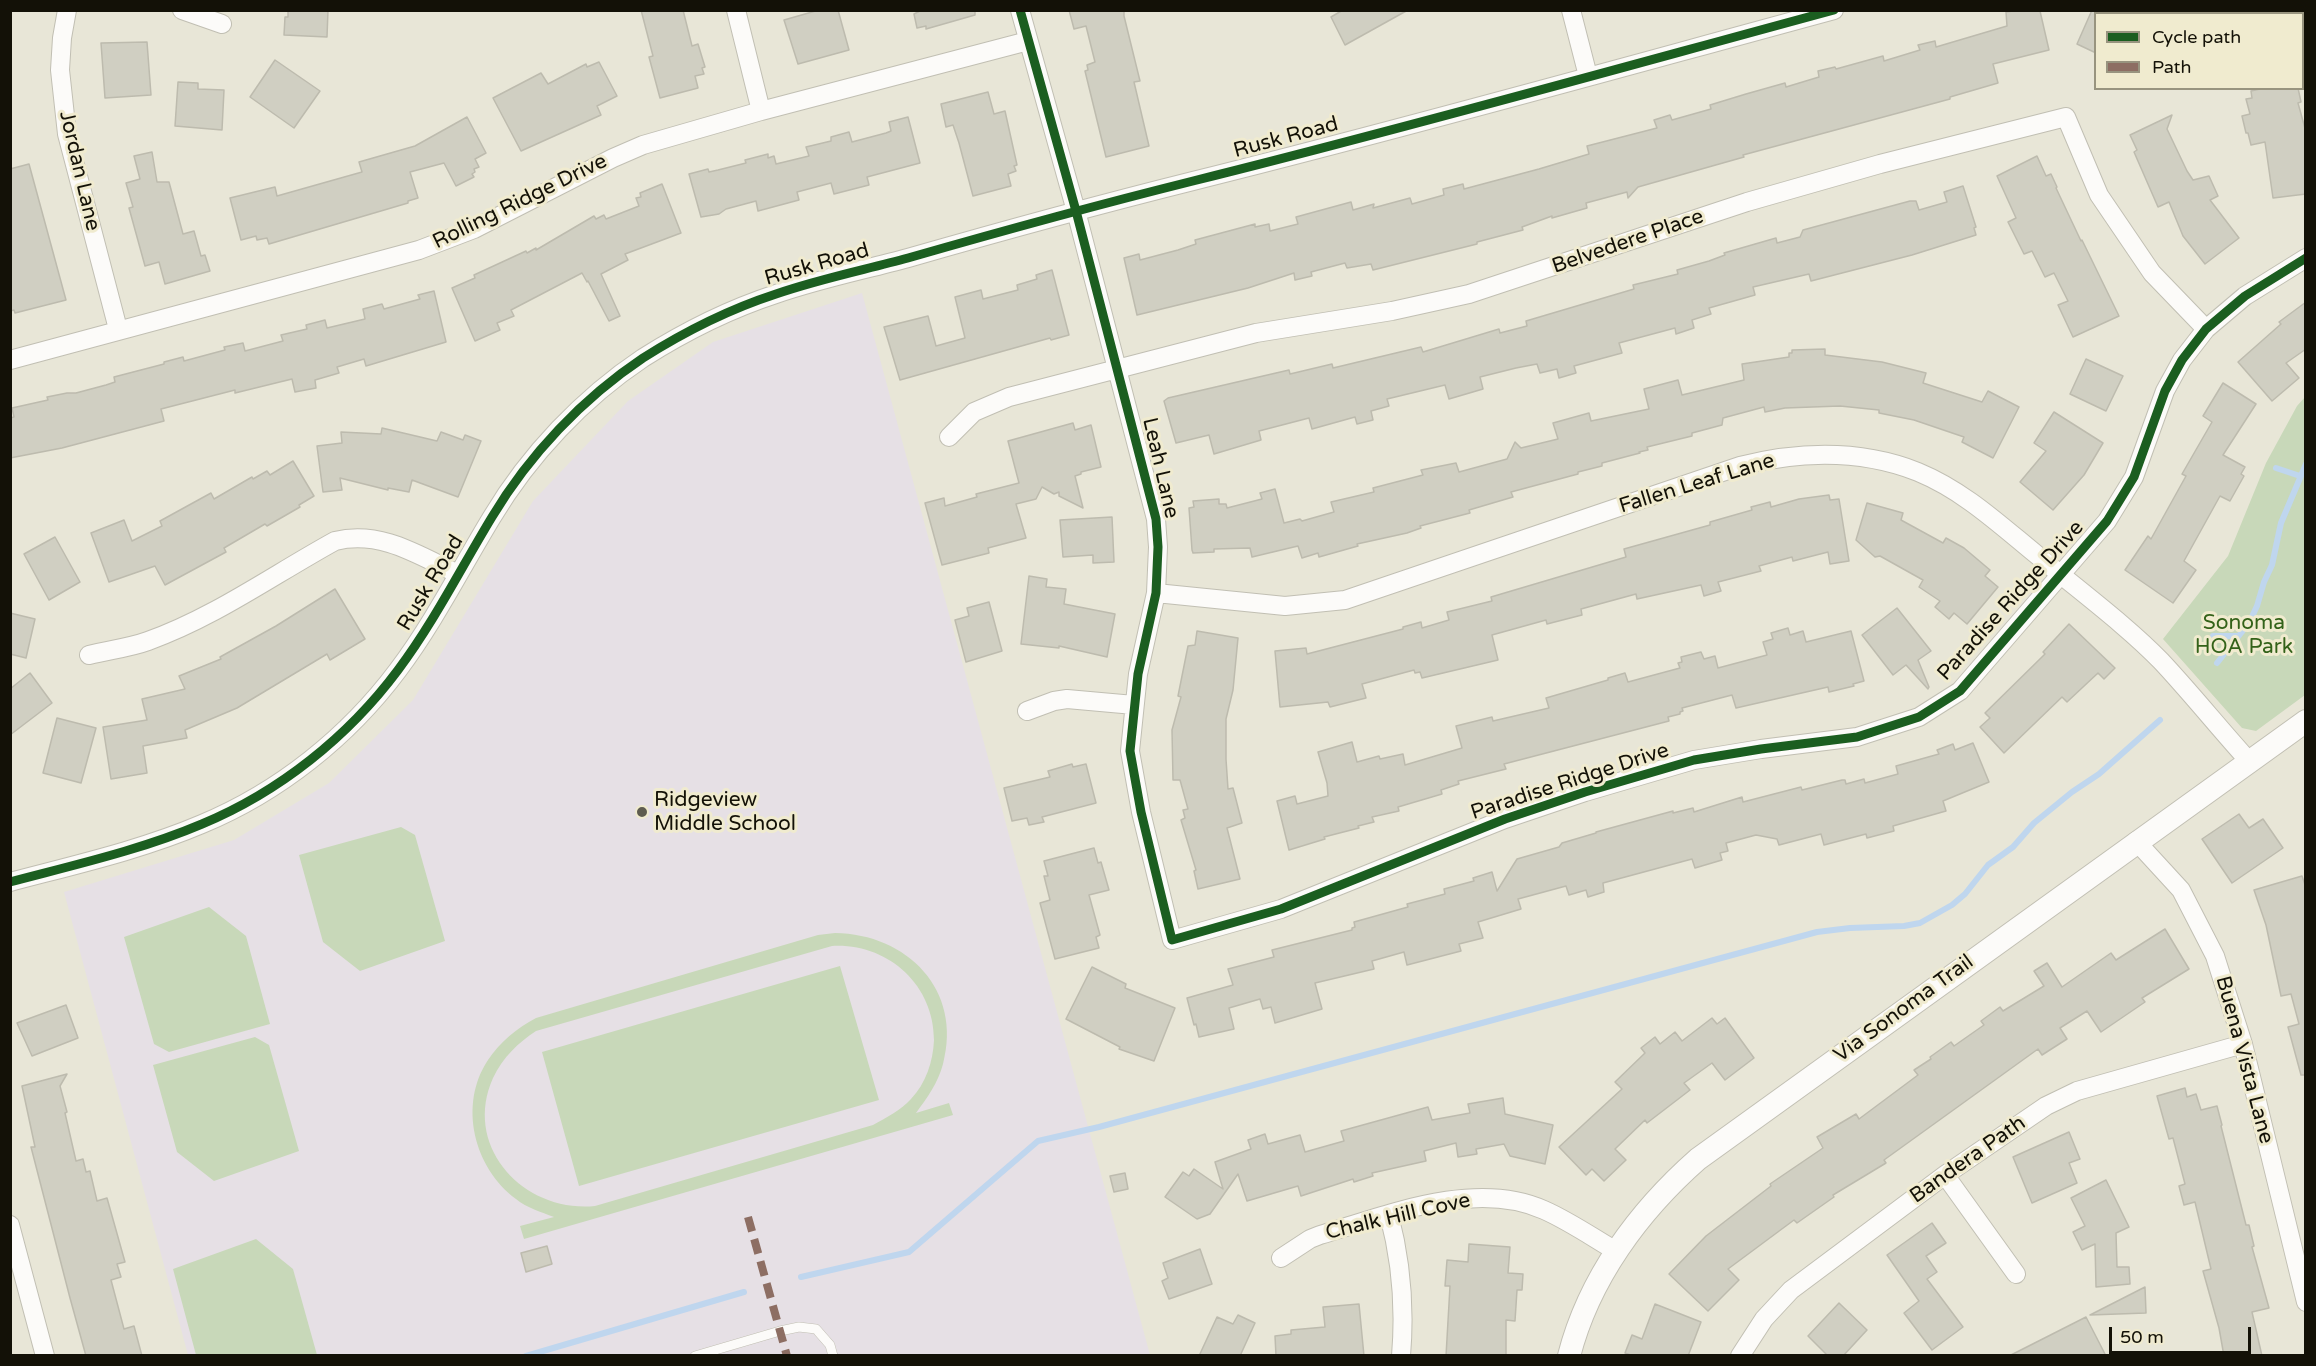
<!DOCTYPE html>
<style>
body{margin:0}
#map{position:relative;width:2316px;height:1366px;overflow:hidden;background:#e8e6d7;font-family:"Varela Round",sans-serif}
canvas{display:block}
.frame{position:absolute;inset:0;border:12px solid #131107;pointer-events:none}
.legend{position:absolute;left:2094px;top:12px;width:210px;height:78px;box-sizing:border-box;background:#f0ebcf;border:2px solid #98947f;margin:0;padding:8px 10px;list-style:none;font-size:18px;color:#131107}
.legend li{display:flex;align-items:center;gap:12px;height:30px}
.legend b{width:30px;border:2px solid #98947f}
.scale{position:absolute;left:2109px;top:1327px;width:142px;height:27px;box-sizing:border-box;border:3px solid #131107;border-top:0;padding-left:8px;font-size:18px;line-height:21px;white-space:nowrap;color:#131107;-webkit-text-stroke:4px #f0ebcf;paint-order:stroke}
</style>
<div id="map">
<canvas width="2316" height="1366"></canvas>
<div class="frame"></div>
<ul class="legend">
<li><b style="height:8px;background:#1b5e20"></b>Cycle path</li>
<li><b style="height:8px;background:#8d6e63"></b>Path</li>
</ul>
<div class="scale">50 m</div>
</div>
<script>
const ctx = document.querySelector('canvas').getContext('2d');
ctx.lineJoin = 'round';
function paint(path, color) { ctx.fillStyle = color; ctx.fill(path, 'evenodd'); }
function strokePath(path, color, width, dash) { ctx.strokeStyle = color; ctx.lineWidth = width; ctx.lineCap = dash ? 'butt' : 'round'; ctx.setLineDash(dash || []); ctx.stroke(path); }
function label(font, color, halo, rows, align = 'center') {
  ctx.font = font + ' "Varela Round",sans-serif'; ctx.lineWidth = 6; ctx.setLineDash([]); ctx.textBaseline = 'middle'; ctx.strokeStyle = halo; ctx.fillStyle = color; for (const [text, x, y, turn = 0] of rows) {
    ctx.save(); ctx.translate(x, y); ctx.rotate((+turn || 0) * Math.PI / 180); ctx.textAlign = isNaN(turn) ? turn : align; if (halo) ctx.strokeText(text, 0, 0); ctx.fillText(text, 0, 0); ctx.restore();
  }
}
const education = new Path2D(`
 M862 293 1150 1355H188L64 892 234 840 329 783 413 700 533 501 628 401 713 342Z`);
const green = new Path2D(`
 M2305 397V695L2256 731 2242 728 2163 639 2228 556 2266 463 2297 406Z
 M401 827 415 835 445 941 360 971 323 942 299 855Z
 M209 907 246 936 270 1024 169 1052 154 1044 124 937Z
 M835 933C907 934 963 990 943 1064 938 1083 927 1098 916 1113L949 1103 953 1115 524 1239 520 1226 554 1217C541 1212 527 1208 516 1199 474 1168 458 1105 488 1060 500 1042 517 1028 536 1018L818 935ZM832 946C887 943 934 984 934 1040 933 1062 926 1083 911 1099 901 1110 886 1118 873 1125L595 1206C524 1213 462 1147 493 1078 503 1057 518 1043 536 1031Z
 M840 966 879 1100 579 1186 542 1052Z
 M255 1037 269 1045 299 1151 214 1181 177 1152 153 1065Z
 M256 1239 293 1269 317 1355H196L173 1269Z`);
const stream = new Path2D(`
 M2276 468 2300 476
 M2213 636H2238
 M2217 663 2249 623 2257 606 2264 582 2272 565 2281 523 2306 464
 M801 1277 909 1252 1038 1141 1099 1127 1817 932 1850 928 1904 926 1920 923 1952 905 1965 894 1988 865 2013 847 2034 823 2072 792 2099 774 2160 720
 M526 1356 744 1292`);
const building = new Path2D(`
 M288 10H328L327 37 284 35 285 17H288Z
 M641 10H683L692 46 698 44 705 67 702 68 704 74 695 76 698 88 660 98 649 57 653 56Z
 M819 10H838L849 50 798 64 784 20Z
 M922 10H975V15L926 29V26L917 28 914 14Z
 M1069 10H1124V16L1140 81 1134 82 1149 146 1106 157 1085 71 1088 70 1087 65 1095 62 1086 26 1074 29Z
 M1343 10H1408L1345 45 1331 17Z
 M2092 10H2096V53L2077 44Z
 M2013 11H2040L2049 50 1993 64 1998 83 1950 97V99L1743 155 1744 157 1638 187 1628 198 1627 192 1586 203 1587 208 1552 218V216L1522 227 1523 230 1477 242V244L1373 270 1371 264 1347 268 1345 263 1311 272 1312 276 1295 280 1294 273 1248 288 1137 315 1124 258 1139 254 1140 260 1178 250 1196 244 1195 240 1255 224V227L1269 224 1270 231 1298 224 1296 217 1351 202 1353 210 1374 204 1373 208 1410 198 1412 204 1444 195 1443 189 1463 184 1464 189 1539 169 1589 154 1587 146 1657 128 1654 120 1670 115 1672 120 1711 109 1710 105 1746 94 1785 83 1786 87 1819 77 1818 71 1835 67 1836 69 1883 56 1884 61 1920 50 1918 45 1935 41 1936 47 2007 26 2006 12Z
 M147 42 151 95 105 98 101 43Z
 M275 60 320 91 294 128 250 97Z
 M599 62 617 96 597 106 601 115 521 151 493 98 541 73 548 84 586 64 587 67Z
 M178 82 198 83V89L224 90 222 130 175 126Z
 M2264 88H2298L2301 102 2298 103 2306 132V194L2273 198 2265 142 2251 145 2248 133H2246L2242 116 2250 114 2246 99 2252 98 2251 91Z
 M988 92 994 114 1005 111 1017 165 1014 166 1016 171 1008 174 1011 186 973 196 959 143 953 125 946 127 941 104Z
 M2172 115 2167 129 2187 171 2193 180 2209 176 2218 196 2210 200 2239 238 2205 264 2183 236 2169 202 2158 207 2134 152 2137 150 2130 135Z
 M467 117 486 153 475 159 479 167 474 169 475 172 472 174 474 177 456 186 444 163 410 172 418 198 408 201V203L269 244 267 238 257 240 256 236 241 240 230 198 275 187 277 196 362 172 359 162 415 146Z
 M908 117 920 163 867 177 869 185 834 194 831 183 797 192 799 200 758 211 756 201 726 209 719 214 701 217 689 174 708 169 709 172 718 170 746 163 745 160 768 154V158L774 156 776 164 809 156 806 147 831 141V137L849 132 852 142 886 133 891 131 889 122Z
 M152 152 157 182H169L183 234 194 231 201 256 205 255 210 271 165 284 159 262 145 266 129 208 133 207 126 183 140 179 134 156Z
 M2037 156 2046 176 2051 174 2057 187 2056 188 2081 241 2082 240 2119 316 2073 337 2058 305 2068 301 2054 273 2045 277 2032 251 2024 254 2008 222 2016 218 1997 176Z
 M29 164 66 300 15 313 14 310 10 311V169Z
 M662 184 681 233 625 254 628 260 601 274 620 316 609 321 588 281 587 282 582 273 511 310 514 316 497 323 500 330 475 341 452 288 475 278 474 275 526 251 527 253 536 248V250L594 216 596 219 604 215 606 219 639 206 636 198 641 197 640 193Z
 M1963 186 1976 227 1974 228 1976 235 1912 255 1811 281 1809 274 1753 287 1755 295 1709 308 1711 314 1692 320 1694 328 1676 334 1675 328 1619 343 1622 353 1574 366 1576 373 1559 378 1557 369 1540 373 1537 364 1516 368 1480 377 1483 389 1449 399 1445 385 1387 399 1389 406 1371 411 1373 420 1357 424 1355 417 1312 429 1309 418 1259 431 1261 440 1214 454 1209 435 1176 443 1164 401 1168 398 1289 370 1290 374 1332 364 1333 368 1421 347 1423 352 1499 329 1500 333 1527 326 1526 321 1634 289 1633 285 1678 274 1677 270 1709 261 1725 255 1724 253 1776 238 1777 243 1800 237 1803 230 1910 201H1916L1919 210 1947 202 1944 192Z
 M1052 270 1069 335 1051 340 1050 338 900 380 884 327 928 316 936 346 965 338 955 297 981 290 983 299 1018 290 1017 285 1037 279 1036 275Z
 M434 291 446 342 366 366 364 359 337 367 339 373 315 380 316 388 295 392 292 379 235 393V390L161 409 164 421 62 448 10 458V418L14 417 12 408 48 400 47 397 67 393H76L106 385 115 382 114 377 164 364V362L183 357 184 361 225 350 224 347 243 343 245 351 283 341 281 335 307 329 306 325 325 320 327 328 365 319 363 309 382 304 384 309 420 299 418 295Z
 M2306 302V349L2286 363 2299 378 2272 401 2238 362 2281 324 2279 322Z
 M1825 349V355L1882 362 1926 373 1923 383 1982 402 1988 391 2019 407 1993 458 1962 442 1964 437 1914 420 1879 413V410L1840 406 1785 408 1765 412 1764 407 1723 418 1722 425 1692 433V436L1647 447 1648 450 1639 452 1640 453 1602 463V466L1578 472V474L1511 492 1513 497 1469 510 1470 513 1420 526 1421 528 1407 533 1357 544 1358 546 1319 557 1318 553 1302 558 1298 546 1252 557 1250 548 1214 549V552L1193 553 1192 550 1189 508 1194 507 1193 501 1219 499V504H1226L1227 508 1262 499 1260 493 1275 489 1284 523 1300 519 1302 521 1334 512 1331 502 1374 492 1373 488 1423 475 1421 470 1456 463 1459 472 1507 459 1515 442 1521 448 1558 439 1553 423 1589 413 1591 421 1649 409 1644 389 1678 380 1682 395 1744 380 1742 364 1789 357V353H1792V350Z
 M2086 359 2123 376 2106 411 2070 394Z
 M2223 383 2256 404 2223 455 2245 467 2241 474 2244 476 2230 501 2220 496 2184 561 2196 570 2173 603 2125 570 2148 536 2151 539 2186 476 2182 474 2212 422 2203 416Z
 M2054 412 2103 443 2084 475 2053 510 2020 482 2046 451 2034 443Z
 M1073 423 1075 430 1091 425 1101 467 1081 472V474L1075 476 1083 508 1059 496V492L1054 494 1042 487 1036 499 1016 504 1026 538 988 548 989 553 942 565 925 503 944 498 945 506 977 497 976 494 1019 483 1008 441Z
 M382 428 437 441 441 432 463 440 465 435 481 441 458 497 412 480 409 492 388 488V490L340 478 342 490 323 492 317 446 342 443 341 432 381 434Z
 M293 461 314 496 299 505 300 507 267 526 265 524 224 548 226 552 165 585 155 566 109 582 91 533 124 520 132 541 162 526 160 521 211 493 214 499 252 477 253 479 267 471 270 475Z
 M1829 495 1830 500 1839 499 1849 561 1830 564 1828 552 1793 561 1792 557 1759 566 1761 571 1718 582 1721 591 1704 596 1701 585 1637 599 1636 594 1581 609 1582 615 1547 624 1546 620 1492 635 1498 660 1422 678 1420 672 1415 673 1414 670 1362 684 1366 698 1330 707 1328 702 1280 707 1275 651 1306 648 1307 654 1403 629V627L1421 622 1422 628 1449 620 1447 612 1492 601 1491 597 1626 557 1624 549 1710 525V522L1752 510 1751 507 1770 502 1771 507 1799 499Z
 M1867 503 1903 513 1901 520 1943 543 1946 538 1964 548 1990 570 1985 576 1998 587 1967 624 1954 613 1949 619 1935 607 1940 601 1919 587 1923 580 1880 556 1875 557 1856 540Z
 M1112 517 1114 562 1093 563V555L1063 557 1060 520Z
 M55 537 80 582 49 600 24 554Z
 M1029 576 1047 579 1046 587 1066 589 1064 604 1115 614 1107 657 1059 646V648L1021 644Z
 M335 589 365 639 330 660 327 654 237 708 185 730 187 738 143 746 147 773 111 779 103 727 147 720 142 699 185 689 179 676 221 659 220 657 276 626Z
 M989 602 1002 651 966 662 955 620 969 616 967 608Z
 M1897 608 1931 651 1918 660 1929 687 1928 689 1906 665 1893 675 1862 635Z
 M10 613 35 619 26 658 10 654Z
 M2069 624 2115 668 2104 679 2098 673 2067 702 2062 697 2004 753 1980 727 1990 718 1985 713 2045 654 2043 652Z
 M1788 628 1790 635 1803 631 1806 642 1851 631 1864 681 1853 684 1854 686 1829 692 1828 687 1736 708 1732 695 1682 708 1683 711 1680 712V714L1668 717 1669 721 1504 764 1506 769 1458 781 1459 784 1441 790 1442 794 1398 807 1399 811 1372 817 1374 822 1358 826 1359 828 1324 837 1325 839 1289 850 1277 801 1295 796 1297 804 1328 796 1327 783 1318 752 1352 742 1357 762 1379 756 1380 759 1403 754 1405 765 1462 748 1456 726 1492 717 1493 721 1549 708 1546 698 1608 680V678L1625 673 1628 682 1680 668 1678 663 1682 662 1681 657 1701 652 1704 659 1715 656 1718 668 1767 655 1763 642 1773 639 1771 633Z
 M1197 631 1238 638 1233 690 1226 719V759L1228 789 1233 788 1242 823 1227 828 1240 879 1198 889 1194 871 1196 870 1181 820 1185 818 1183 810 1188 809 1180 780H1173L1172 730 1181 697 1178 696 1188 646 1195 645Z
 M30 673 52 703 10 735V689Z
 M57 718 96 728 81 783 43 773Z
 M1973 743 1989 782 1943 801 1946 811 1893 826 1894 831 1867 838 1866 834 1824 845 1821 834 1779 845 1777 839 1756 835 1726 843 1728 851 1720 853 1722 860 1695 868 1692 859 1603 883 1604 892 1588 897 1586 890 1569 895 1566 886 1518 899 1521 909 1478 922 1483 938 1459 944 1461 951 1407 965 1404 952 1372 961 1374 969 1315 983 1322 1009 1275 1023 1271 1007 1263 1009 1260 999 1229 1008 1234 1029 1199 1037 1196 1024 1194 1025 1187 998 1233 985 1228 969 1274 957 1272 950 1352 930V928L1355 927 1354 922 1408 907 1407 904 1445 894 1444 889 1474 881 1473 878 1492 872 1497 891 1517 859 1559 847 1562 843 1596 833V832L1673 811V813L1693 808 1694 812 1742 797 1743 802 1801 787 1802 790 1842 780H1845L1846 784 1864 779 1865 783 1898 774 1896 766 1939 754 1937 750 1953 744 1955 750Z
 M1072 764 1073 767 1086 764 1096 803 1042 817 1044 822 1029 825 1027 818 1012 821 1004 788 1050 777 1048 771Z
 M2239 814 2249 828 2263 819 2283 848 2232 883 2202 839Z
 M1094 848 1098 863 1101 862 1109 890 1089 895 1100 935 1096 937 1099 948 1055 959 1040 903 1050 900 1044 876H1048L1044 861Z
 M2302 876 2306 888V1075H2301L2288 1027 2299 1024 2291 994 2281 996 2266 925 2254 890Z
 M2165 929 2189 969 2142 998 2145 1002 2101 1032 2087 1011 2060 1028 2067 1039 2042 1055 2038 1049 1884 1160 1886 1163 1833 1195 1834 1197 1797 1223 1794 1220 1728 1269 1739 1280 1708 1311 1669 1274 1706 1236 1771 1186 1770 1184 1823 1148 1817 1137 1856 1114 1859 1119 1918 1075 1914 1070 1931 1059 1930 1057 1951 1042 1954 1046 1984 1025 1981 1021 2000 1007 2003 1011 2044 986 2034 971 2047 963 2062 987 2111 953 2116 960Z
 M1092 967 1126 984 1125 988 1175 1008 1154 1061 1119 1049 1120 1047 1066 1019Z
 M66 1005 78 1038 32 1056 17 1023Z
 M1712 1018 1717 1024 1725 1018 1754 1058 1725 1080 1712 1063 1684 1083 1690 1090 1647 1123 1645 1120 1615 1149 1626 1160 1604 1181 1592 1169 1586 1175 1559 1147 1622 1089 1615 1082 1645 1053 1641 1048 1655 1037 1660 1044 1675 1032 1682 1041Z
 M67 1074 60 1086 67 1112 65 1113 76 1161 83 1159 86 1172 90 1171 97 1201 107 1198 125 1262 117 1264 121 1277 111 1280 124 1329 134 1326 142 1356H86L70 1298 31 1147H35L22 1086Z
 M2185 1088 2187 1097 2196 1094 2201 1110 2217 1106 2222 1125 2221 1126 2246 1225H2249L2254 1246 2252 1247 2269 1308 2252 1312 2262 1356H2224L2219 1328 2203 1271 2211 1269 2195 1202 2184 1205 2179 1186 2185 1184 2173 1138 2169 1139 2157 1096Z
 M1503 1098 1505 1114 1553 1125 1545 1164 1510 1156 1504 1144 1476 1149 1477 1154 1458 1157 1456 1143 1424 1151 1426 1161 1372 1173 1373 1176 1354 1182 1353 1179 1301 1196 1298 1186 1247 1201 1238 1174 1210 1214 1197 1219 1165 1197 1183 1172 1189 1176 1194 1169 1223 1189 1215 1162 1251 1149 1248 1140 1265 1134 1268 1144 1300 1135 1305 1152 1344 1141 1341 1131 1428 1107 1432 1120 1470 1113 1468 1104Z
 M2069 1132 2080 1159 2069 1163 2077 1183 2032 1203 2013 1157Z
 M1125 1173 1128 1189 1114 1192 1110 1176Z
 M2106 1180 2129 1227 2116 1233 2117 1267H2129L2130 1284 2096 1287 2095 1244 2082 1250 2073 1232 2085 1226 2071 1198Z
 M1932 1223 1946 1243 1926 1256 1937 1272 1927 1279 1963 1327 1932 1350 1904 1313 1919 1301 1887 1255Z
 M1469 1244 1510 1247 1508 1273 1523 1274 1522 1290H1517L1515 1321 1506 1320V1356H1446L1450 1286H1445L1447 1260 1468 1262Z
 M547 1246 552 1264 526 1272 521 1253Z
 M1200 1249 1212 1284 1169 1299 1162 1281 1168 1278 1163 1263Z
 M2145 1287 2146 1313 2090 1315Z
 M1839 1303 1867 1330 1843 1356H1828L1808 1336Z
 M1359 1304 1364 1356H1276L1275 1336 1291 1334V1330L1325 1327 1323 1307Z
 M1655 1304 1701 1322 1688 1356H1633L1625 1353 1632 1335 1642 1339Z
 M1238 1315 1255 1323 1240 1356H1199L1217 1317 1233 1324Z
 M2086 1317 2106 1356H2009Z`);
const service = new Path2D(`
 M695 1356 780 1331 799 1327 816 1329 830 1345 833 1356`);
const minor = new Path2D(`
 M67 10 62 38 60 70 67 134 118 329
 M182 10 222 24
 M736 10 761 111
 M1020 10 1076 211 1156 519 1158 547 1156 593 1138 674 1130 751 1141 812 1172 940 1281 909 1505 819 1585 792 1694 760 1761 749 1857 737 1919 717 1960 691 2107 521 2134 477 2165 391 2182 360 2206 329 2245 296 2306 258
 M1571 10 1588 76
 M10 360 419 250 474 229 613 158 643 145 761 111 1028 41
 M949 437 974 412 1009 397 1256 333 1392 311 1469 294 1747 202 1880 164 2066 117 2099 195 2152 273 2206 329
 M1156 593 1285 606 1345 600 1740 466C1800 451 1860 449 1918 472 1964 491 1999 524 2037 555 2077 589 2125 624 2161 661 2191 693 2219 728 2248 760
 M89 655C108 650 129 648 148 641 215 617 273 575 335 541 381 530 418 555 458 574
 M1027 711 1054 701 1067 699 1134 705
 M2136 841 2181 890 2215 956 2243 1044 2306 1302
 M10 882C74 865 141 850 202 824 279 792 348 737 398 670 434 622 461 568 492 517 529 455 583 398 643 358 684 332 730 309 776 294 819 279 864 270 908 258 1002 231 1097 205 1193 181 1407 128 1620 68 1834 10
 M1945 1175 2016 1274
 M1389 1215C1401 1260 1405 1309 1401 1356
 M10 1225 45 1356
 M1281 1258 1310 1239 1320 1235C1387 1215 1476 1179 1544 1210 1569 1221 1592 1237 1616 1251
 M1740 1356 1764 1319 1791 1290 1945 1175 2046 1106 2077 1091 2243 1044`);
const tertiary = new Path2D(`
 M1569 1356C1589 1278 1639 1211 1698 1159L2306 721`);
const quiet = new Path2D(`
 M748 1217 787 1356`);
const cycleway = new Path2D(`
 M1020 10 1076 211 1156 519 1158 547 1156 593 1138 674 1130 751 1141 812 1172 940 1281 909 1505 819 1585 792 1694 760 1761 749 1857 737 1919 717 1960 691 2107 521 2134 477 2165 391 2182 360 2206 329 2245 296 2306 258
 M10 882C74 865 141 850 202 824 279 792 348 737 398 670 434 622 461 568 492 517 529 455 583 398 643 358 684 332 730 309 776 294 819 279 864 270 908 258 1002 231 1097 205 1193 181 1407 128 1620 68 1834 10`);
const markers = [
 [642,812,6,"#5e5c50"]
];
const streetNames = [
 ["Rusk Road",1286,138,-15],
 ["Jordan Lane",79,171,77],
 ["Rolling Ridge Drive",520,202,-26],
 ["Belvedere Place",1628,242,-19],
 ["Rusk Road",817,265,-16],
 ["Leah Lane",1160,468,77],
 ["Fallen Leaf Lane",1697,484,-17],
 ["Rusk Road",431,583,-59],
 ["Paradise Ridge Drive",2011,601,-48],
 ["Paradise Ridge Drive",1570,782,-18],
 ["Via Sonoma Trail",1904,1009,-36],
 ["Buena Vista Lane",2244,1060,75],
 ["Bandera Path",1968,1160,-35],
 ["Chalk Hill Cove",1398,1217,-13]
];
const parkNames = [
 ["Sonoma",2244,623],
 ["HOA Park",2244,647]
];
const poiNames = [
 ["Ridgeview",654,800],
 ["Middle School",654,824]
];
paint(education, '#e6e0e5');
paint(green, '#c8d8b9');
strokePath(stream, '#bfd6ee', 6);
paint(building, '#d0cfc2');
strokePath(building, '#bdbbae', 1.5);
strokePath(service, '#c1bfb3', 10);
strokePath(minor, '#c1bfb3', 20);
strokePath(tertiary, '#c1bfb3', 24);
strokePath(service, '#fcfbf9', 9);
strokePath(minor, '#fcfbf9', 18);
strokePath(tertiary, '#fcfbf9', 22);
strokePath(quiet, '#8d6e63', 8, [15, 8]);
strokePath(cycleway, '#1b5e20', 9);
for (const [x, y, r, color] of markers) { const dot = new Path2D(); dot.arc(x, y, r, 0, 2 * Math.PI); ctx.fillStyle = color; ctx.fill(dot); strokePath(dot, '#f0ebcf', 2); }
label('21px', '#131107', '#f0ebcf', streetNames);
label('21px', '#336219', '#f0ebcf', parkNames);
label('21px', '#131107', '#f0ebcf', poiNames, 'left');
</script>
